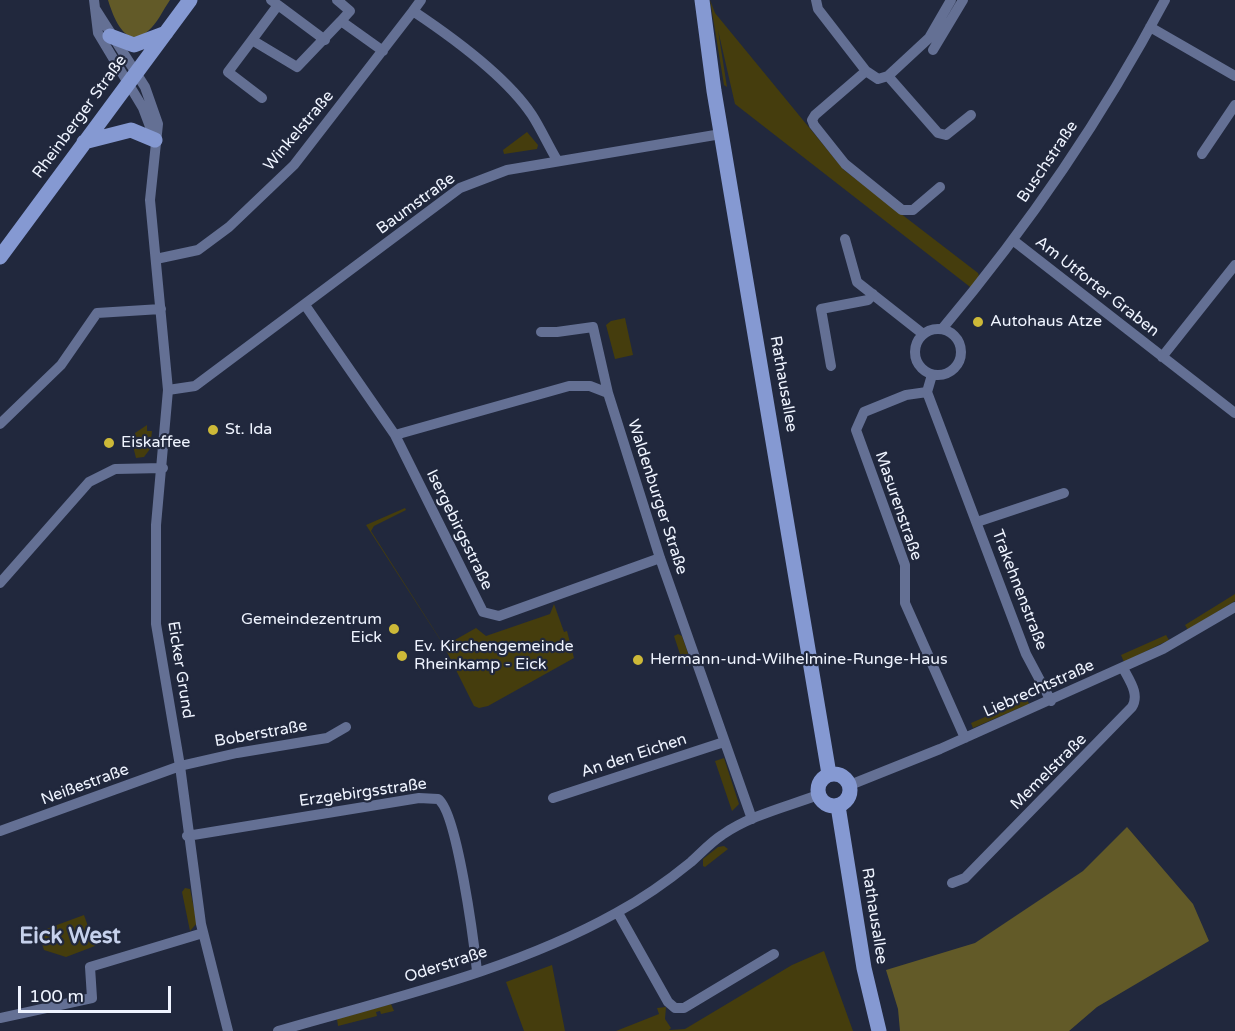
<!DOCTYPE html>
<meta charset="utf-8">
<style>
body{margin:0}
#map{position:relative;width:1235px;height:1031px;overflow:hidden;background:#21283d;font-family:"Varela Round",sans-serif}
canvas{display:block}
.scale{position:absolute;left:18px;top:986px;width:153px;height:27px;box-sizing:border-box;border:3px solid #eff4ff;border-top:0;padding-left:8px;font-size:18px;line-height:21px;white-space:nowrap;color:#eff4ff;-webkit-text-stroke:4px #21283d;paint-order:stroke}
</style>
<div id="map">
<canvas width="1235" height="1031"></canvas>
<div class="scale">100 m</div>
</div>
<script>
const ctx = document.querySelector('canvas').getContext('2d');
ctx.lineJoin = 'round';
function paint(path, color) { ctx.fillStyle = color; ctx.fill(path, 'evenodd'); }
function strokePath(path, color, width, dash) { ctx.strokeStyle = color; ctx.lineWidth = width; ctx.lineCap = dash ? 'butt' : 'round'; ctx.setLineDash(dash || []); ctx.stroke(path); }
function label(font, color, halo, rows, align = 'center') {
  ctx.font = font + ' "Varela Round",sans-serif'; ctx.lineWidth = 4.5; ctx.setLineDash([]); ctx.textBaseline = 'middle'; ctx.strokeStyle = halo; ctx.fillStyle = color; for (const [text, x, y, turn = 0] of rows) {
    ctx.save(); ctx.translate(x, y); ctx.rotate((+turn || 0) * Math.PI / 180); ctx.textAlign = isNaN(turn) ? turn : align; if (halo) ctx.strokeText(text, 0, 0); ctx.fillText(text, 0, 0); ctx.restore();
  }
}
const green = new Path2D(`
 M710 0 715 13 844 170 978 273 981 282 974 290 735 104 718 30 727 87 724 85Z
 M527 132 538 145 537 149 504 154 503 150Z
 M625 318 633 355 615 359 606 325 611 321Z
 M147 425V431H152L150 449 144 457 136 458 132 442 136 440 135 433Z
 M405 508 406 510 374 526 371 531 440 639 443 640 441 641 366 525Z
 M1235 594V601L1188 630 1185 625Z
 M554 604 564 632 567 631 574 658 488 706 479 708 474 706 445 648 446 645 476 628 486 636 550 614Z
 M678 634 682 636 691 662 690 665 684 666 674 636Z
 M1166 635 1169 640 1124 662 1121 655Z
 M1027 699 1029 704 973 728 971 723Z
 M724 758 739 804 732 811 715 761Z
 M724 846 728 849 705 867 703 866V859L718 847Z
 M185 888 190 889 197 923 190 931 182 892Z
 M84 915 95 946 66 957 44 950 38 932Z
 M824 951 853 1031H616L659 1014 657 1008 666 1007 665 1019 671 1028 669 1030 685 1029 792 965Z
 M552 965 565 1031H524L506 982Z
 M391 1004 394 1011 381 1014 380 1011 376 1012 377 1016 338 1026 337 1019Z`);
const forest = new Path2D(`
 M108 0H170C163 10 157 24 148 31 125 51 113 16 108 0Z
 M1127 827 1193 904 1209 941 1097 1007 1069 1031H900L898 1009 886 970 975 943 1083 871Z`);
const street = new Path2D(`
 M94 0 98 33 143 108 155 140
 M337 0 350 11 341 21 383 51
 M816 0 818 9 866 71 878 79 888 76 929 38 951 0
 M278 5 325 40
 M96 10 145 87 158 124 150 200 168 390 156 525V624L180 766 201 924 228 1031
 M413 11 421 0
 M1150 27 1235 76
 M252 40 278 5 271 0
 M933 50 963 0
 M866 71 815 115 812 120 814 125 845 164 902 210H913L940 187
 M888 76 938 133 946 135 971 115
 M262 98 228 72 252 40 297 67 341 21
 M1202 154 1235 105
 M845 239 857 282 923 334
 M1014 241 1235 413
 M156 259 198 250 229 227 294 165 413 11C452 37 506 76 532 115 541 129 548 145 557 160
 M305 305 395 435 483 612 499 616 660 558
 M915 352a23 23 0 1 1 46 0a23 23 0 1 1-46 0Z
 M942 329C1027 228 1103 117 1165 0
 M541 332H557L593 327 608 393
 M1162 357 1235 265
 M831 366 821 309 868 300 873 294
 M932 375 927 392 1026 654 1051 701
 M168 390 195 386 460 188 507 170 721 134
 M927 392 906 395 864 412 856 430 905 565V603L965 738
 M0 424 61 365 97 313 161 309
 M395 435 569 386H590L608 393 660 558 752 819
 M977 522 1064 493
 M0 583 89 482 115 469 163 468
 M850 785 940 749 1163 649 1235 607
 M553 798 724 742
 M0 831 180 766 237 753 327 738 346 727
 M187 836 419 798 438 799C457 811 474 943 477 971
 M952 883 965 878 1132 707C1140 694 1129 680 1123 668
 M618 913 668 1002 675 1008H684L774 954
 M0 1018 92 998 90 967 203 933
 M278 1031C392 998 512 971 616 913 642 899 669 880 691 862 701 853 711 842 722 835 751 815 786 807 818 795`);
const secondary = new Path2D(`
 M702 0 714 91 829 774
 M110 36 134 45 166 33
 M84 142 131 130 155 140
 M0 257 190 0
 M818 790a16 16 0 1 1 32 0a16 16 0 1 1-32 0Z
 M838 806 864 968 879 1031`);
const markers = [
 [978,322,6,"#cdb938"],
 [213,430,6,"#cdb938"],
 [109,443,6,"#cdb938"],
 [394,629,6,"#cdb938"],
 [402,656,6,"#cdb938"],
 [638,660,6,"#cdb938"]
];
const streetNames = [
 ["Rheinberger Straße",80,117,-54],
 ["Winkelstraße",299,131,-50],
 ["Buschstraße",1048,162,-56],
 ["Baumstraße",416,204,-36],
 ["Am Utforter Graben",1097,287,38],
 ["Rathausallee",783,384,80],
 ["Waldenburger Straße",657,497,72],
 ["Masurenstraße",898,506,71],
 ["Isergebirgsstraße",459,530,64],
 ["Trakehnenstraße",1019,590,69],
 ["Eicker Grund",180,670,81],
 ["Liebrechtstraße",1039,689,-24],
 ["Boberstraße",261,734,-10],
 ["An den Eichen",634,756,-18],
 ["Memelstraße",1049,772,-45],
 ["Neißestraße",85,785,-20],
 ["Erzgebirgsstraße",363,793,-8],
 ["Rathausallee",874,916,81],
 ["Oderstraße",446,965,-18]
];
const poiNames = [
 ["Autohaus Atze",990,322],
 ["St. Ida",225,430],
 ["Eiskaffee",121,443],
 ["Gemeindezentrum",382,620,"right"],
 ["Eick",382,638,"right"],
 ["Ev. Kirchengemeinde",414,647],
 ["Rheinkamp - Eick",414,665],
 ["Hermann-und-Wilhelmine-Runge-Haus",650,660]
];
const districtNames = [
 ["Eick West",70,937]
];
paint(green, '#453d0d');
paint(forest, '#625a28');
strokePath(street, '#647094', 10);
strokePath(secondary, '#8599d2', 15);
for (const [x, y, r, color] of markers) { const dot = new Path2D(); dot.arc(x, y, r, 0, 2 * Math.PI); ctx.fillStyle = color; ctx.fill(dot); strokePath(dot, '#21283d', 2); }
label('16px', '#eff4ff', '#21283d', streetNames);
label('16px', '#eff4ff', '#21283d', poiNames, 'left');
label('bold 22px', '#c6d1ec', '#21283d', districtNames);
</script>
